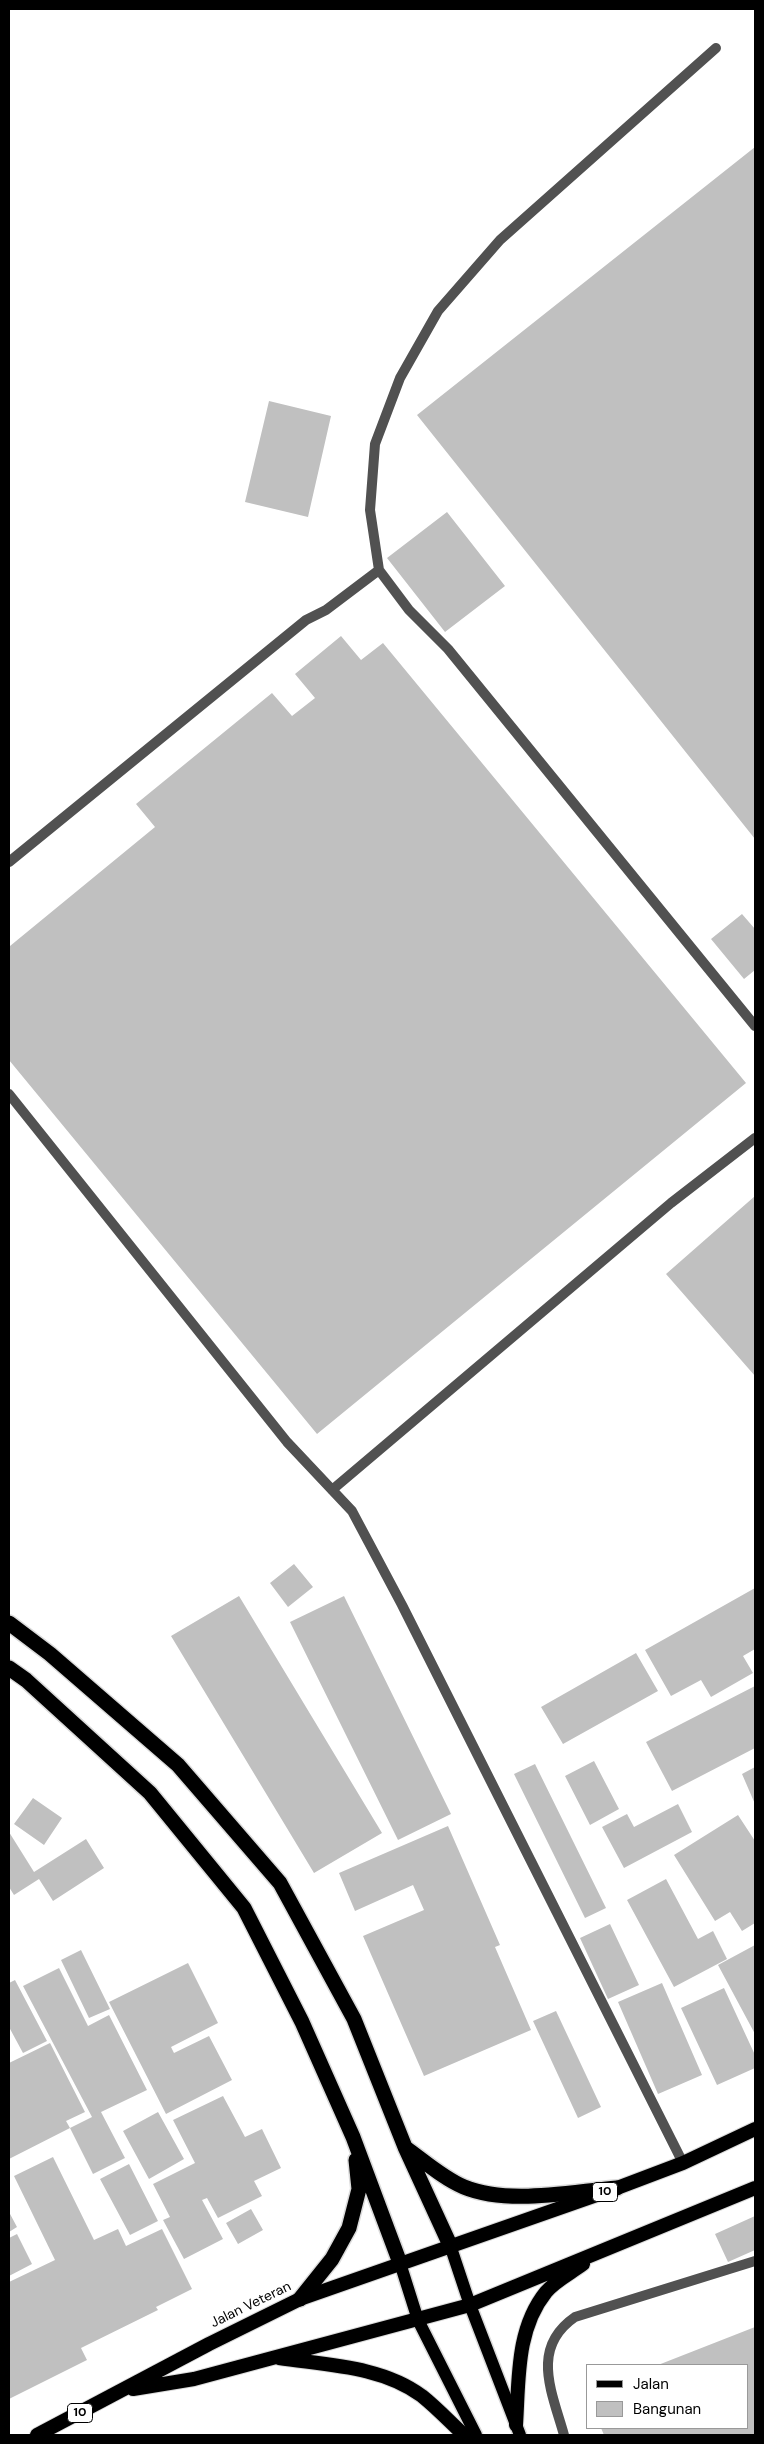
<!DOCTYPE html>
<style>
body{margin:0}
#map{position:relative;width:764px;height:2444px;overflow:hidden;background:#fff;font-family:"DM Sans",sans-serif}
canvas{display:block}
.frame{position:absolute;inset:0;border:10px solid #000;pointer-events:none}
.legend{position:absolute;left:586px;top:2364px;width:162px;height:65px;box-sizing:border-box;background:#fff;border:1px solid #999;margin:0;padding:6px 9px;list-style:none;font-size:15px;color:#000}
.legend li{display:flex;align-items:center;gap:10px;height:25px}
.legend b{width:25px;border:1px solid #999}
</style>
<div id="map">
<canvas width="764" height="2444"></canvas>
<div class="frame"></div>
<ul class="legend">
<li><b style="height:6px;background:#000"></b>Jalan</li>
<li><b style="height:14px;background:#c0c0c0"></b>Bangunan</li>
</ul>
</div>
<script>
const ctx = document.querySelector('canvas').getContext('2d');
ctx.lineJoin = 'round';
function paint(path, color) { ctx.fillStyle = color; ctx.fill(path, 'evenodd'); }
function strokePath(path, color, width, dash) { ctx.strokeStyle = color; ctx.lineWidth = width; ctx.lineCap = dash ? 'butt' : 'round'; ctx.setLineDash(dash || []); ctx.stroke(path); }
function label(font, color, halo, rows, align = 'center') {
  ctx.font = font + ' "DM Sans",sans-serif'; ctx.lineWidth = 4; ctx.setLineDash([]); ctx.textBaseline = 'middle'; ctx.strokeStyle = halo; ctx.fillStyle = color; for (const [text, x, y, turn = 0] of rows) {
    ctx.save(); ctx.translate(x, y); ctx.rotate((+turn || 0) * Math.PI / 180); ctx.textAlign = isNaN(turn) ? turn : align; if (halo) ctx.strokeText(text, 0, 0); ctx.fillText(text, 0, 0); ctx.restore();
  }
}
const building = new Path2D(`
 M755 147V839L417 415Z
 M269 401 331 416 308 517 245 502Z
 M447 512 505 586 445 632 387 558Z
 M341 636 361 660 383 643 746 1083 317 1434 9 1060V944L10 946 155 827 136 804 272 693 292 716 315 698 295 674Z
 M742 914 755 929V970L744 979 711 939Z
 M755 1196V1376L666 1274Z
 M294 1564 313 1587 288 1607 270 1583Z
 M755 1588V1649L743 1656 753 1673 711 1697 701 1680 671 1696 645 1650Z
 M239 1596 382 1833 314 1873 171 1636Z
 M344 1596 451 1814 398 1840 290 1622Z
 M636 1653 658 1691 563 1744 541 1707Z
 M755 1686V1748L672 1791 646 1742Z
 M594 1761 619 1809 590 1825 565 1776Z
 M535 1764 606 1908 585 1918 514 1774Z
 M755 1767V1804L742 1774Z
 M33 1798 62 1818 44 1845 14 1824Z
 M678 1804 692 1832 624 1868 602 1827 627 1814 634 1827Z
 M738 1815 755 1841V1923L742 1931 730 1912 715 1921 674 1855Z
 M448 1826 500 1945 495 1947 531 2030 424 2076 363 1936 424 1910 413 1885 355 1911 339 1873Z
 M9 1832 34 1872 86 1839 104 1868 53 1901 39 1879 14 1895 9 1887Z
 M666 1879 698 1939 713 1931 727 1959 674 1987 627 1900Z
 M610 1924 639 1985 608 1999 580 1938Z
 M755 1945V2034L718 1965Z
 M81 1950 110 2009 89 2018 61 1960Z
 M188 1963 218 2023 171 2047 174 2053 209 2036 232 2080 166 2114 109 2002Z
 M59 1968 88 2026 109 2015 147 2090 101 2112 125 2158 93 2174 70 2128 92 2117 23 1986Z
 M15 1980 47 2041 23 2053 9 2027V1983Z
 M662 1983 702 2075 658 2094 618 2002Z
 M724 1988 755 2055V2068L717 2085 681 2008Z
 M556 2011 601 2107 578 2118 533 2021Z
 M50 2043 85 2112 66 2121 70 2128 9 2159V2063Z
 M223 2096 245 2137 262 2129 281 2168 254 2181 262 2196 218 2218 207 2198 202 2200 223 2239 184 2259 163 2220 170 2217 153 2184 195 2163 173 2120Z
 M158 2112 184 2159 149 2179 123 2131Z
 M53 2157 94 2240 118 2229 126 2246 162 2229 192 2289 156 2307 158 2310 81 2348 87 2360 9 2399V2282L55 2260 14 2176Z
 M129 2164 158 2221 130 2235 100 2179Z
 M251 2209 263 2230 238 2244 226 2223Z
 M9 2212 17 2227 9 2232Z
 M755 2216V2250L728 2262 715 2234Z
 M17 2234 32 2264 9 2276V2238Z
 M755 2327V2435H604L601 2428H748V2365H658Z`);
const service = new Path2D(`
 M379 570 370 510 375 444 400 378 438 311 500 240 716 48
 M9 862 306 620 326 610 379 570 409 610 448 649 755 1026
 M9 1094 287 1442 352 1511 402 1605 683 2163
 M332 1490 671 1203 755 1138
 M564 2435C552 2392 530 2348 575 2317L755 2261`);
const primary = new Path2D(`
 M450 2245 470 2305 520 2435
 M400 2263 418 2320 476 2435`);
const trunk = new Path2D(`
 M279 2358C326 2365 382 2366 422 2396 437 2408 450 2422 464 2435
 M133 2389 194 2379 470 2305 755 2188
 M516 2425C519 2380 516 2329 546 2292 555 2281 571 2273 583 2264
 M37 2435 209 2344 300 2299 617 2188 683 2163 755 2129`);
const motorway = new Path2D(`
 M9 1623 50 1654 178 1765 280 1883 354 2019 405 2147 450 2245
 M9 1668 26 1680 150 1793 244 1908 302 2022 353 2137 400 2263
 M406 2148C424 2161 443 2178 464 2187 508 2205 569 2192 617 2188
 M300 2299 332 2259 349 2228 359 2189 356 2160`);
const shields = [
 [605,2192,25],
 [80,2413,25]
];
const shieldNames = [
 ["10",605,2192],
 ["10",80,2413]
];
const streetNames = [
 ["Jalan Veteran",251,2305,-26]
];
paint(building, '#c0c0c0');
strokePath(primary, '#dbdbdb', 15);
strokePath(trunk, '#dbdbdb', 16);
strokePath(motorway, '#dbdbdb', 18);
strokePath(service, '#515151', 10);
strokePath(primary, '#000', 12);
strokePath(trunk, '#000', 14);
strokePath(motorway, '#000', 15);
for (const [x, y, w] of shields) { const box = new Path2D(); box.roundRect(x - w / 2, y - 9.5, w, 19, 4); ctx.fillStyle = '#fff'; ctx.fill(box); strokePath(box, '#000', 1); }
label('bold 12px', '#000', null, shieldNames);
label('14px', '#000', '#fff', streetNames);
</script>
